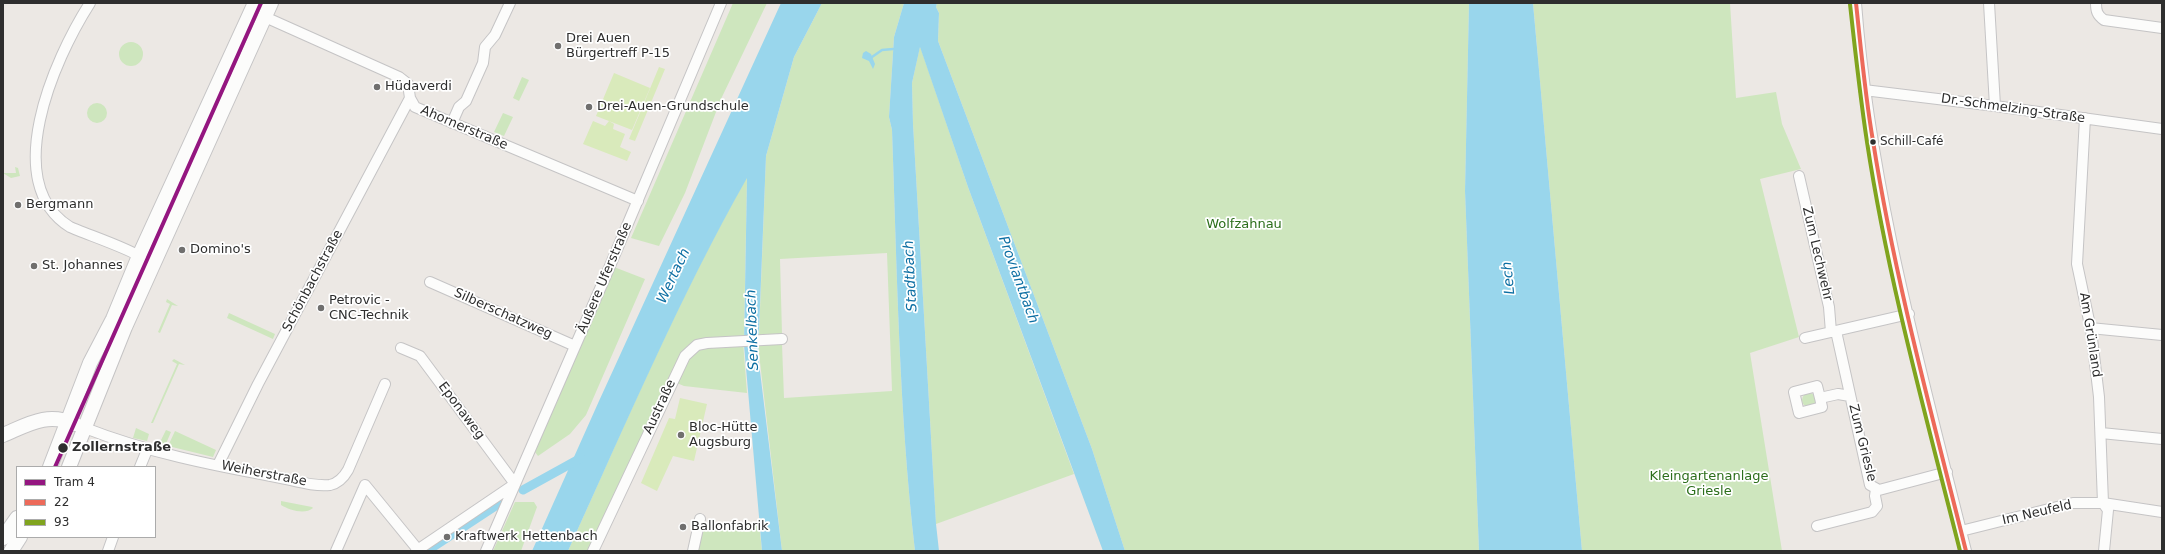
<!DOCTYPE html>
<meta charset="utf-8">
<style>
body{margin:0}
#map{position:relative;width:2165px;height:554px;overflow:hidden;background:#ece8e4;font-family:"DejaVu Sans",sans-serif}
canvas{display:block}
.frame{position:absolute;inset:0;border:4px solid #2e2e2e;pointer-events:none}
.legend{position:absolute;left:16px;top:466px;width:140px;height:72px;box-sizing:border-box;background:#fff;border:1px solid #ababab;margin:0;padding:5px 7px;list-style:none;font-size:12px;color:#2e2e2e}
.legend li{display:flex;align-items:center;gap:8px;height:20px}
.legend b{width:20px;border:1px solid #ababab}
</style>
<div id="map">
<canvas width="2165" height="554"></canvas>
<div class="frame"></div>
<ul class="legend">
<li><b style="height:5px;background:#941680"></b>Tram 4</li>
<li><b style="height:5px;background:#ed6a5a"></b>22</li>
<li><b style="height:5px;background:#80a41e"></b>93</li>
</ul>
</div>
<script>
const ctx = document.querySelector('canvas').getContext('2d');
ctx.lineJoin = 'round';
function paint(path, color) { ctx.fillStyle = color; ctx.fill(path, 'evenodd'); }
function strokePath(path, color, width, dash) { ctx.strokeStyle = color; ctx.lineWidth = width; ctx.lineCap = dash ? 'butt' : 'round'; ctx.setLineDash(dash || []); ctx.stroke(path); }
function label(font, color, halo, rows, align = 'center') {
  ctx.font = font + ' "DejaVu Sans",sans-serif'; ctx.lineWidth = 3.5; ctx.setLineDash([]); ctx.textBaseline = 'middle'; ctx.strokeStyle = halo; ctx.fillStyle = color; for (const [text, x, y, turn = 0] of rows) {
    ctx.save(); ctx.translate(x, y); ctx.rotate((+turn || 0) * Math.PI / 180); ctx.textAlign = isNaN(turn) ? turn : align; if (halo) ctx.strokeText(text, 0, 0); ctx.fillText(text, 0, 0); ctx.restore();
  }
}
const green = new Path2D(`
 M733 3H767L721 99 685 193 659 246 631 238Z
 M822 3H904L894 37 889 117 892 130C897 271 899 411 915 551H782L758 345 782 344 784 398 892 391 887 253 780 259 782 334 759 335 766 156 794 57Z
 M937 3H1469L1465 191 1479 551H1125L1092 449 938 41 939 13 936 7Z
 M1533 3H1730L1736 98 1776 92 1782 124 1801 169 1760 179 1799 337 1750 353 1782 551H1582Z
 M119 54a12 12 0 1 1 24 0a12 12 0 1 1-24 0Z
 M920 46 968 187 1074 474 936 524 913 124 912 83Z
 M522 77 529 80 519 101 513 98Z
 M87 113a10 10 0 1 1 20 0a10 10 0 1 1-20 0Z
 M503 113 513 117 504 136 494 132Z
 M15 167 18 168 20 176 11 178 3 173H16Z
 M747 177 744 336 695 341 590 551H568C625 425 679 297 747 177Z
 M614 267 645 279 586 415 570 434 538 456 535 452Z
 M167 299 178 306 172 305 160 333 158 332 170 304 166 302Z
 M229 313 275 334 273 339 227 318Z
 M743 341 747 393 684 386 672 381 691 350Z
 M174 359 185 365 179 364 153 423H151L177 364 172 361Z
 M1802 400a7 7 0 1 1 14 0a7 7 0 1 1-14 0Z
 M136 428 149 434 147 441 133 438Z
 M166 430 171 432 165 446 159 444Z
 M175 431 216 450 213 457 168 446Z
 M281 501 312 507 313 508C305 515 289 510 281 505Z
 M515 502H534L537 507 521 551H493Z
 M759 523 762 551H697L701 531Z`);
const pitch = new Path2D(`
 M659 67 665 69 635 141 629 139Z
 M614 73 650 88 632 130 596 116Z
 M593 121 605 126 609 121 614 124 613 129 625 134 620 147 631 152 627 161 583 144Z
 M680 398 707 404 694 461 673 456 657 491 641 483 669 418 675 419Z`);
const water = new Path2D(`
 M781 3H822L794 57 766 156 758 355 782 551H762L744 345 747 178C679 298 625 426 568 551H532L599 401Z
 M904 3H937L936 7 939 13 938 41 1092 449 1125 551H1103L968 187 920 47 912 83 913 124 936 524 939 551H915C899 411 897 271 892 130L889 117 894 37Z
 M1469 3H1533L1582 551H1479L1465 191Z
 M866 51 871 54 875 64 873 69 869 61 862 58 863 53Z`);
const stream = new Path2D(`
 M872 57 882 50 893 49`);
const canal = new Path2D(`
 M523 490 581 458
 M427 551 500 503`);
const street = new Path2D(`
 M90 3C53 61 0 183 70 227 83 233 133 250 140 257 144 261 147 268 150 273
 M1856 3C1870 189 1921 370 1966 551
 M1989 3 1995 106
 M2096 3C2096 11 2097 15 2104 20L2162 28
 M265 17 399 77 408 84 410 98 415 107 638 201
 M1864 90 1995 106 2162 129
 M2085 118 2077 264 2091 330 2099 397 2103 503 2108 510 2104 551
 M452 123 459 107 466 101 483 63 485 47 495 35 510 3
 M1799 176 1829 307 1831 332
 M430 282 575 346
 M2090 328 2162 335
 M1836 331 1870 485 1879 490 1947 472
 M1805 338 1909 314
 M401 348 420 356 515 484 416 551
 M1820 398 1822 407 1799 413 1794 392 1817 386 1820 398 1838 394 1850 396
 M85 428C146 452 211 465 276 477 293 480 313 487 330 485 339 483 344 477 348 470L385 384
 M2101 433 2162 439
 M218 465 258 384 410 98
 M140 467 147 450
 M1817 526 1872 512 1877 506 1875 496 1876 489
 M1961 531 2073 503H2103L2162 512
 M108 551 113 537
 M336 551 365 485 419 551
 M486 551 610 266 721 3
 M593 551 685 356 697 345 707 343 782 339
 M693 551 700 519`);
const secondary = new Path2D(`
 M3 435C29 424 47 412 75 424
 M50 467 90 363 113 319 139 256 255 3
 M69 467 125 327 271 3
 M3 538 17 518
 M11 551 20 537`);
const bus1 = new Path2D(`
 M1856 3C1861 49 1865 95 1873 141 1895 280 1932 415 1966 551`);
const bus2 = new Path2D(`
 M1850 4C1855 50 1860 96 1867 142 1888 280 1926 416 1960 551`);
const tram1 = new Path2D(`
 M55 467 261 3`);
const markers = [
 [558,46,4,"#706f6e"],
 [377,87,4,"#706f6e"],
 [589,107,4,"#706f6e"],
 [1873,142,3.5,"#2e2e2e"],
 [18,205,4,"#706f6e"],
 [182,250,4,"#706f6e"],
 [34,266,4,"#706f6e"],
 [321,308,4,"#706f6e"],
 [681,435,4,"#706f6e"],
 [63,448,5.5,"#2e2e2e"],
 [683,527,4,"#706f6e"],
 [447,537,4,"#706f6e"]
];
const busNames = [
 ["Schill-Café",1880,142]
];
const poiNames = [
 ["Drei Auen",566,39],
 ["Bürgertreff P-15",566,54],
 ["Hüdaverdi",385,87],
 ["Drei-Auen-Grundschule",597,107],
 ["Bergmann",26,205],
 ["Domino's",190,250],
 ["St. Johannes",42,266],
 ["Petrovic -",329,301],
 ["CNC-Technik",329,316],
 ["Bloc-Hütte",689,428],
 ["Augsburg",689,443],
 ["Ballonfabrik",691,527],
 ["Kraftwerk Hettenbach",455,537]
];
const streetNames = [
 ["Dr.-Schmelzing-Straße",2013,109,8],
 ["Ahornerstraße",464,128,23],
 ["Zum Lechwehr",1817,254,77],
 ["Äußere Uferstraße",605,278,-67],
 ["Schönbachstraße",313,281,-62],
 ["Silberschatzweg",503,314,24],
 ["Am Grünland",2090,335,81],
 ["Austraße",660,407,-65],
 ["Eponaweg",461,411,53],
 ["Zum Griesle",1862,443,76],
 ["Weiherstraße",264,474,11],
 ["Im Neufeld",2037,513,-13]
];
const parkNames = [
 ["Wolfzahnau",1244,225],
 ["Kleingartenanlage",1709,477],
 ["Griesle",1709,492]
];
const stopNames = [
 ["Zollernstraße",72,448]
];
const waterNames = [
 ["Wertach",674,276,-65],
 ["Stadtbach",911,276,-93],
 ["Lech",1509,278,-96],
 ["Proviantbach",1018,280,70],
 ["Senkelbach",753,330,-92]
];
paint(green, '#cee6be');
paint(pitch, '#d9eabb');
paint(water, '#99d6ec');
strokePath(stream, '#99d6ec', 2.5);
strokePath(canal, '#99d6ec', 9);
strokePath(street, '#c5c4c5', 12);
strokePath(secondary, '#c5c4c5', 16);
strokePath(street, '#fcfcfb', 10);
strokePath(secondary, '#fcfcfb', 14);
strokePath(bus1, '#ed6a5a', 4);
strokePath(bus2, '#80a41e', 4);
strokePath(tram1, '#941680', 4);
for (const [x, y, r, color] of markers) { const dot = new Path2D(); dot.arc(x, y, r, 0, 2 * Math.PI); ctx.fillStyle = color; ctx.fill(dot); strokePath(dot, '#fff', 1.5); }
label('12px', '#2e2e2e', '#fff', busNames, 'left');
label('13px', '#2e2e2e', '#fff', poiNames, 'left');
label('13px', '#2e2e2e', '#fff', streetNames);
label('13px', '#2c6e1b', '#fff', parkNames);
label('bold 13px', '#2e2e2e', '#fff', stopNames, 'left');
label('italic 14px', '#0d6fa3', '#fff', waterNames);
</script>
